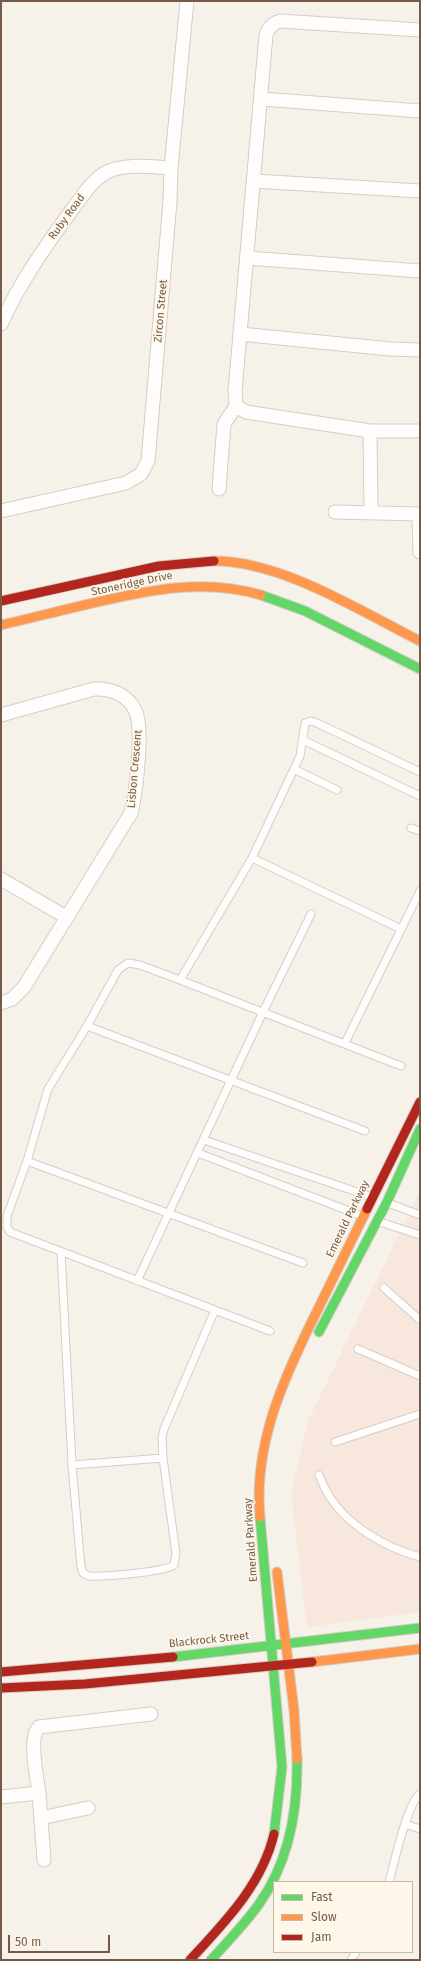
<!DOCTYPE html>
<style>
body{margin:0}
#map{position:relative;width:421px;height:1961px;overflow:hidden;background:#f6f2e9;font-family:"Fira Sans",sans-serif}
canvas{display:block}
.frame{position:absolute;inset:0;border:2px solid #745b49;pointer-events:none}
.legend{position:absolute;left:273px;top:1881px;width:140px;height:72px;box-sizing:border-box;background:#fff7e9;border:1px solid #c7b9a9;margin:0;padding:5px 7px;list-style:none;font-size:12px;color:#745b49}
.legend li{display:flex;align-items:center;gap:8px;height:20px}
.legend b{width:20px;border:1px solid #c7b9a9}
.scale{position:absolute;left:8px;top:1935px;width:102px;height:18px;box-sizing:border-box;border:2px solid #745b49;border-top:0;padding-left:5px;font-size:12px;line-height:14px;white-space:nowrap;color:#745b49;-webkit-text-stroke:3px #fff7e9;paint-order:stroke}
</style>
<div id="map">
<canvas width="421" height="1961"></canvas>
<div class="frame"></div>
<ul class="legend">
<li><b style="height:5px;background:#63d668"></b>Fast</li>
<li><b style="height:5px;background:#ff974d"></b>Slow</li>
<li><b style="height:5px;background:#b3261e"></b>Jam</li>
</ul>
<div class="scale">50 m</div>
</div>
<script>
const ctx = document.querySelector('canvas').getContext('2d');
ctx.lineJoin = 'round';
function paint(path, color) { ctx.fillStyle = color; ctx.fill(path, 'evenodd'); }
function strokePath(path, color, width, dash) { ctx.strokeStyle = color; ctx.lineWidth = width; ctx.lineCap = dash ? 'butt' : 'round'; ctx.setLineDash(dash || []); ctx.stroke(path); }
function label(font, color, halo, rows, align = 'center') {
  ctx.font = font + ' "Fira Sans",sans-serif'; ctx.lineWidth = 3.5; ctx.setLineDash([]); ctx.textBaseline = 'middle'; ctx.strokeStyle = halo; ctx.fillStyle = color; for (const [text, x, y, turn = 0] of rows) {
    ctx.save(); ctx.translate(x, y); ctx.rotate((+turn || 0) * Math.PI / 180); ctx.textAlign = isNaN(turn) ? turn : align; if (halo) ctx.strokeText(text, 0, 0); ctx.fillText(text, 0, 0); ctx.restore();
  }
}
const commercial = new Path2D(`
 M420 1191V1612L307 1627 291 1494 308 1421Z`);
const lane = new Path2D(`
 M303 740 420 796
 M294 769 337 790
 M411 828 420 831
 M252 858 401 929
 M180 980 252 858 300 756 305 723 311 721 317 723 420 772
 M87 1026 365 1131
 M345 1043 420 891
 M204 1140 372 1197
 M198 1153 362 1216
 M27 1161 303 1263
 M388 1203 420 1215
 M377 1221 420 1235
 M61 1252 72 1465 81 1567 83 1573 89 1576C102 1577 165 1572 174 1565L176 1554 163 1458 162 1438 164 1429 215 1310
 M137 1281 263 1012 311 914
 M384 1288 420 1320
 M270 1331 10 1232 7 1227V1216L27 1161 48 1089 87 1026 118 970 128 963 140 965 180 980 401 1066
 M358 1349 420 1376
 M335 1442 420 1414
 M72 1465 163 1458
 M319 1475C322 1481 324 1488 328 1494 346 1525 386 1548 420 1557
 M405 1824 420 1829
 M389 1882C394 1864 407 1803 420 1794
 M351 1960 356 1952`);
const street = new Path2D(`
 M420 30 280 21C272 24 269 27 266 35L235 391 236 406 246 412 370 431H420
 M262 99 420 111
 M254 181 420 191
 M247 258 420 271
 M1 324C20 282 47 244 74 207 84 194 93 179 107 172 126 163 151 167 171 168
 M240 334 390 349 420 350
 M370 431 371 513
 M219 489 224 424 236 406
 M1 511 126 483 141 474 148 461 170 201 171 168 187 1
 M335 512 420 514
 M419 514 420 552
 M1 715 94 689C110 688 127 694 135 710 144 727 136 793 131 813L24 987 12 999 1 1003
 M1 879 66 917
 M39 1793 44 1860
 M1 1797 39 1793C37 1778 28 1737 39 1727L151 1714
 M41 1818 88 1808`);
const fast = new Path2D(`
 M261 595 305 611 420 669
 M319 1332 387 1202 420 1129
 M260 1517 282 1767 274 1834
 M173 1657 420 1628
 M211 1960C227 1942 245 1924 259 1904 289 1862 298 1810 297 1759`);
const slow = new Path2D(`
 M214 561C282 561 360 611 420 641
 M1 625C32 618 62 610 93 603 149 590 205 578 261 595
 M260 1517C253 1442 286 1373 319 1307 335 1274 351 1241 367 1209
 M277 1572 294 1710 297 1759
 M312 1662 420 1649`);
const jam = new Path2D(`
 M1 601 159 566 214 561
 M367 1209 420 1102
 M1 1672 173 1657
 M1 1688 85 1684 312 1662
 M190 1960C224 1923 262 1885 274 1834`);
const streetNames = [
 ["Ruby Road",67,217,-54],
 ["Zircon Street",161,311,-85],
 ["Stoneridge Drive",132,584,-12],
 ["Lisbon Crescent",135,769,-85],
 ["Emerald Parkway",348,1219,-64],
 ["Emerald Parkway",251,1540,-94],
 ["Blackrock Street",209,1640,-6]
];
paint(commercial, '#f7e7dc');
strokePath(lane, '#d4cec6', 9);
strokePath(street, '#d4cec6', 15);
strokePath(fast, '#d5cec5', 11);
strokePath(slow, '#d5cec5', 11);
strokePath(jam, '#d5cec5', 11);
strokePath(lane, '#fefdfc', 7);
strokePath(street, '#fefdfc', 13);
strokePath(fast, '#63d668', 9);
strokePath(slow, '#ff974d', 9);
strokePath(jam, '#b3261e', 9);
label('11px', '#745b49', '#fff7e9', streetNames);
</script>
